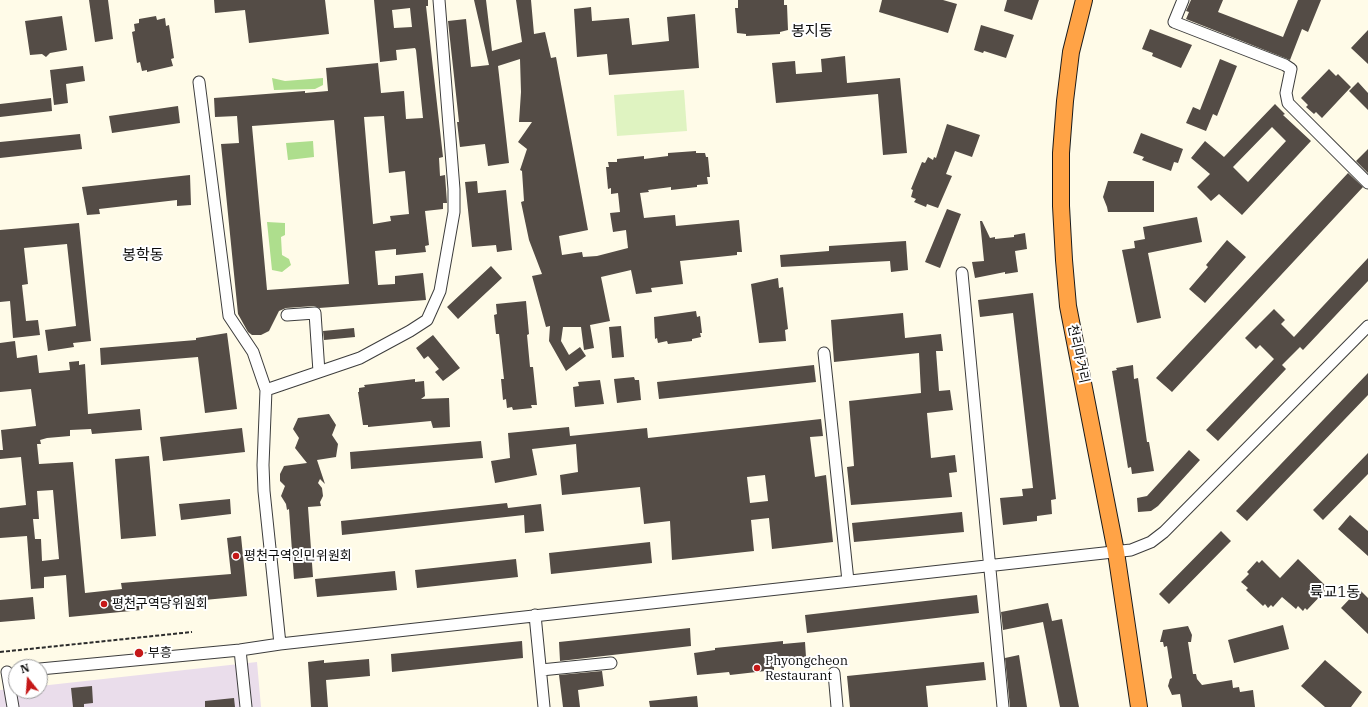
<!DOCTYPE html>
<meta charset="utf-8">
<style>
body{margin:0}
#map{position:relative;width:1368px;height:707px;overflow:hidden;background:#fffbe8;font-family:"IBM Plex Serif",serif}
canvas{display:block}
.north{position:absolute;left:8px;top:659px;width:40px;height:40px;box-sizing:border-box;background:#fff;border:1px solid #9d9d9d;border-radius:50%;rotate:343deg;font-size:11px;font-weight:700;line-height:16px;text-align:center;color:#0a0a0a}
.north::after{content:'';display:block;margin:auto;width:14px;height:18px;background:#c51818;clip-path:polygon(50% 0,100% 100%,50% 72%,0 100%)}
</style>
<div id="map">
<canvas width="1368" height="707"></canvas>
<div class="north">N</div>
</div>
<script>
const ctx = document.querySelector('canvas').getContext('2d');
ctx.lineJoin = 'round';
function paint(path, color) { ctx.fillStyle = color; ctx.fill(path, 'evenodd'); }
function strokePath(path, color, width, dash) { ctx.strokeStyle = color; ctx.lineWidth = width; ctx.lineCap = dash ? 'butt' : 'round'; ctx.setLineDash(dash || []); ctx.stroke(path); }
function label(font, color, halo, rows, align = 'center') {
  ctx.font = font + ' "IBM Plex Serif","Noto Sans KR",serif'; ctx.lineWidth = 4; ctx.setLineDash([]); ctx.textBaseline = 'middle'; ctx.strokeStyle = halo; ctx.fillStyle = color; for (const [text, x, y, turn = 0] of rows) {
    ctx.save(); ctx.translate(x, y); ctx.rotate((+turn || 0) * Math.PI / 180); ctx.textAlign = isNaN(turn) ? turn : align; if (halo) ctx.strokeText(text, 0, 0); ctx.fillText(text, 0, 0); ctx.restore();
  }
}
const industrial = new Path2D(`
 M257 662 261 707H0V690L16 689V691H40V686Z`);
const forest = new Path2D(`
 M272 78 285 81 323 78V85L315 89 274 90Z
 M313 141 314 157 288 160 286 143Z
 M267 222 285 223V235L281 237 282 255 289 259 291 265 282 272 272 270Z`);
const pitch = new Path2D(`
 M684 90 687 131 617 136 614 95Z`);
const building = new Path2D(`
 M89 0H108L113 39 95 42Z
 M214 0H325L329 34 249 43 245 10 215 13Z
 M374 0H428V6H426L443 157 439 158 440 176 445 175 447 203H443V209L425 211 429 245 425 246 426 252 396 255V249L375 251 378 285 395 284V276L423 273 426 300 319 308 314 306 286 308 279 311 269 331 261 335H252L248 332 238 314 221 144 239 143 237 116 215 117 214 98 305 91V93L328 91 326 68 378 63 381 93 404 91 406 119 423 118 416 50 415 48 396 50 397 60 380 62ZM410 8 412 27 394 28 392 10ZM384 116 389 173 405 171 409 214 390 216 391 221 373 224 364 117ZM334 120 349 284 267 290 252 126Z
 M474 0H486L492 51 522 42 516 0H531L534 34 545 32 551 58 556 57 588 230 559 236 562 255 582 252 583 257 597 256 628 248 626 230 613 232 610 213 620 212 618 193 611 194V188L608 189 606 167H609L608 162H617V159L644 156V159L668 156V153L696 151V153H705L706 157H708L710 177H707L708 184 697 185V187L671 190V187L648 190 649 192 640 193 644 218 675 215 676 226 739 220 742 252H737V255L680 261 683 284 651 288 652 292 636 294 631 270 601 277 610 321 590 325 594 348 584 350 581 327H563L561 341 569 355 580 347 586 356 566 371 549 341 550 326 546 327 532 276 542 274 529 240 521 202 524 201 522 171 520 170 527 149 518 142 532 122H519L521 92 520 59 498 66 509 163 488 166 485 144 460 147 457 122H459L448 21 466 19 471 67 489 65Z
 M738 0H784V5H787L788 30 780 32V34L746 36V34L737 33 735 8H738Z
 M882 0H943L957 4 948 33 879 12Z
 M1007 0H1039L1032 20 1004 11Z
 M1191 0H1223L1218 12 1283 37 1298 0H1321L1308 32 1302 29 1290 60 1186 19 1189 12 1186 11Z
 M591 7 592 21 629 18 632 45 669 41 667 17 695 14 699 68 609 75 607 54 577 57 574 9Z
 M62 16 67 50 50 53 46 57 42 54 30 55 25 21Z
 M156 16 157 20 165 18 166 26 169 25 174 58 171 59 173 66 147 72V70L142 71 140 62 137 63 132 32 135 31 134 24 139 23V19Z
 M981 25 1014 35 1006 58 984 51 983 53 974 50Z
 M1150 29 1192 45 1181 68 1152 56 1153 53 1142 49Z
 M1368 30V64L1351 48Z
 M845 56 847 83 900 78 907 153 883 155 878 94 776 103 772 63 795 61 796 74 822 72 821 59Z
 M1220 59 1237 66 1217 116 1213 114 1206 131 1186 123 1193 107 1200 110Z
 M83 66 85 81 66 84 68 103 54 105 50 70Z
 M1329 69 1336 76 1338 74 1351 87 1322 118 1316 112 1314 114 1306 107 1308 105 1301 98Z
 M1358 82 1368 93V110L1349 91Z
 M51 98 52 111 0 117V104Z
 M1275 104 1285 114 1283 115 1311 141 1242 215 1219 194 1211 201 1197 187 1210 174 1191 158 1205 141 1224 157ZM1272 127 1286 141 1248 182 1233 167Z
 M178 106 180 123 112 133 109 116Z
 M947 124 980 135 972 157 955 151 946 174 952 176 938 208 927 204 926 207 914 202 916 199 911 197 913 190 911 189 922 162 925 163 928 157 933 160 934 157 936 158Z
 M1141 133 1183 149 1178 163 1174 162 1171 171 1142 160 1144 157 1133 153Z
 M80 134 82 149 0 158V142Z
 M1368 149V173L1356 161Z
 M1348 173 1363 187 1172 392 1156 378Z
 M190 175 191 205 177 206V200L99 209 100 214 87 215 82 187Z
 M477 181 478 193 506 190 512 250 497 252 496 245 472 247 465 182Z
 M1108 181H1154V212H1108L1107 207 1103 197Z
 M947 209 961 214 940 268 925 262Z
 M1197 217 1202 242 1148 253 1161 318 1137 323 1122 250 1135 248 1134 241 1145 239 1143 227Z
 M980 221H982L990 238 995 237V239L1014 237V235L1025 233 1027 249 1015 251 1018 272 1005 274V272L975 278 972 262 984 261Z
 M79 223 91 341 73 343 74 347 48 351 45 330 76 326 67 244 24 248 28 284 22 285 26 321 38 320 40 335 13 338 10 301 0 302V230Z
 M1227 240 1246 257 1205 303 1189 289 1208 267 1206 265Z
 M906 241 908 270 891 272 890 261 781 267 780 255 829 251V246Z
 M1368 258V281L1303 350 1300 347 1282 365 1286 369 1218 441 1206 430 1274 359 1260 345 1256 349 1245 338 1274 309 1285 320 1281 324 1294 337Z
 M491 266 502 278 458 319 447 307Z
 M778 278 779 288 783 287 788 329 785 330 786 341 759 343 751 284Z
 M1033 293 1056 499 1051 500 1052 514 1037 516V521L1003 525 1000 498 1023 496 1022 489 1033 488 1013 313 980 317 978 300Z
 M526 301 529 334 527 335 530 367H533L537 405H531L532 408 513 410 512 407 507 408 506 399 503 400 501 379H504L499 334H496L494 315 497 314 496 304Z
 M696 311 697 317 700 316 702 333H700L701 337 692 339V341L668 344 667 341 658 343 657 338 655 339 654 317Z
 M903 313 905 338 941 334 943 351H936L939 391 950 390 953 410 927 413 931 458 955 455 957 472 949 473 952 497 851 505 847 467 854 466 849 401 921 393 919 353 834 362 831 320Z
 M621 326 624 357 612 358 609 327Z
 M354 328 355 337 324 340 323 331Z
 M227 333 237 409 205 413 198 357 101 365 100 348 196 340V338Z
 M433 335 460 368 443 381 435 372 439 369 428 356 424 359 416 348Z
 M15 341 17 358 37 355 39 373 70 370 69 362 79 361V365L85 364 88 414 140 409 142 430 92 434 91 429 70 430V436L47 438 40 440 41 444H37L39 464 73 462 85 593 122 589 121 583 231 574 227 538 241 536 247 596 140 606 141 610 69 617 66 575 44 577V588L31 589 27 536 0 538V508L26 505 21 457 0 459V450H3L1 430 36 426 31 389 0 392V343ZM53 490 59 559 42 561 41 539H35L33 519H39L37 491Z
 M814 365 816 382 659 399 657 382Z
 M1133 365 1134 379 1138 378 1147 442H1149L1154 471 1132 474 1131 467 1128 468 1112 371 1117 370 1116 368Z
 M1368 373V395L1247 521 1236 511Z
 M634 377 635 380H639L641 400 617 403 614 379Z
 M415 379V382L424 381 425 396 421 399 449 398 450 427 433 428 431 421 368 427V425H363L358 392H359V388L365 387 364 385Z
 M600 380 604 404 575 407 573 387 579 386 578 382Z
 M329 414 336 425 332 435 338 444 336 457 317 460 325 484 320 479 318 483 322 488 323 496 320 502 321 506 308 507 313 577 294 579 289 509 287 510 286 504 281 496 285 486 280 481V474L284 466 307 463 295 448 299 438 293 429 298 418Z
 M821 419 823 436 810 437 815 477 826 475 833 542 772 549 769 518 751 520 754 551 672 560 670 521 644 524 640 487 562 495 560 475 578 472 576 444 532 449 537 475 495 483 491 461 510 458 508 433 569 427 570 436 647 428 648 438ZM765 475 768 501 750 503 747 477Z
 M242 428 245 452 163 461 160 437Z
 M481 441 483 458 351 469 350 452Z
 M1189 450 1200 460 1158 506 1151 511 1138 512 1137 498 1147 496Z
 M1368 453V474L1323 520 1313 510Z
 M149 456 156 536 121 539 115 459Z
 M230 499 231 514 181 520 179 504Z
 M507 503 508 508 541 504 544 531 525 533 524 515 342 535 341 521Z
 M962 512 964 532 854 542 852 523Z
 M1350 515 1368 531V556L1338 529Z
 M1221 531 1231 541 1169 604 1159 594Z
 M650 542 652 563 551 574 549 553Z
 M516 559 518 577 417 588 415 570Z
 M1298 559 1326 586 1323 589 1325 591 1307 610 1305 608 1303 611 1298 606 1296 609 1282 597 1273 607 1271 605 1268 608 1265 604 1263 606 1246 590 1248 588 1241 582 1249 574 1247 572 1257 561 1259 563 1262 560 1280 578Z
 M395 571 397 590 317 597 315 579Z
 M1359 589 1368 598V634L1341 608Z
 M977 595 979 613 807 633 805 615Z
 M33 597 35 619 0 622V600Z
 M1048 603 1052 621 1062 619 1079 707H1060L1043 622 1003 630 1001 612Z
 M1283 625 1289 649 1234 663 1228 640Z
 M1188 626 1192 635 1191 642H1188L1193 674H1196L1197 679 1202 685 1232 680 1233 688 1239 687 1240 692 1253 690 1255 707H1182L1180 694 1172 695 1168 686 1170 679 1172 678 1167 646 1164 647 1163 642H1160L1163 630Z
 M690 628 691 646 560 661 559 642Z
 M522 641 523 658 392 672 391 654Z
 M783 641V644L805 642 806 657 785 660 786 666 774 667V670L730 675 729 672 697 675 694 653 715 650V648Z
 M1019 655 1027 707H1010L1005 658Z
 M369 659 370 676 326 680 328 707H311L308 662 324 660V663Z
 M1325 660 1362 692 1351 707H1325L1301 686Z
 M984 662 986 680 926 686 928 707H850L847 676Z
 M602 671 604 686 578 690 580 707H563L559 675Z
 M92 686 93 703 84 704V707H73L71 688Z
 M697 696 698 707H650L649 701Z
 M234 698 235 707H205V701Z`);
const path = new Path2D(`
 M0 652 192 632`);
const minor = new Path2D(`
 M1183 0 1174 22 1285 65 1291 69 1286 93 1288 103 1368 183
 M199 82 229 316 253 352 266 390
 M962 273 1003 707
 M287 315 315 313 319 372
 M824 353 848 581
 M535 615 544 707
 M280 644 264 491 263 465 266 390 360 358 410 331 427 320 440 291 454 212V189L439 0
 M240 650 246 707
 M40 669 240 650 280 644 1131 550 1151 542 1164 532 1368 326
 M541 670 611 663
 M7 672 13 707
 M834 673 837 707`);
const highway = new Path2D(`
 M1084 0 1071 52 1065 101 1061 153V206L1064 260 1068 306 1116 552 1139 707`);
const markers = [
 [236,556,4,"#c51818"],
 [104,604,4,"#c51818"],
 [139,653,5,"#c51818"],
 [757,668,4,"#c51818"]
];
const streetNames = [
 ["천리마거리",1078,354,78]
];
const poiNames = [
 ["평천구역인민위원회",244,556],
 ["평천구역당위원회",112,604],
 ["부흥",148,653],
 ["Phyongcheon",765,661],
 ["Restaurant",765,676]
];
const quarterNames = [
 ["봉지동",812,32],
 ["봉학동",143,256],
 ["륙교1동",1335,593]
];
paint(industrial, '#eaddeb');
paint(forest, '#aede8d');
paint(pitch, '#dff3c1');
paint(building, '#544c46');
strokePath(minor, '#3d3d3d', 13);
strokePath(highway, '#1b1b1b', 18);
strokePath(path, '#2c2c2c', 2, [4, 2]);
strokePath(minor, '#fff', 11);
strokePath(highway, '#ffa346', 16);
for (const [x, y, r, color] of markers) { const dot = new Path2D(); dot.arc(x, y, r, 0, 2 * Math.PI); ctx.fillStyle = color; ctx.fill(dot); strokePath(dot, '#fff', 1.5); }
label('13px', '#0a0a0a', '#fff', streetNames);
label('13px', '#0a0a0a', '#fff', poiNames, 'left');
label('15px', '#0a0a0a', '#fff', quarterNames);
</script>
